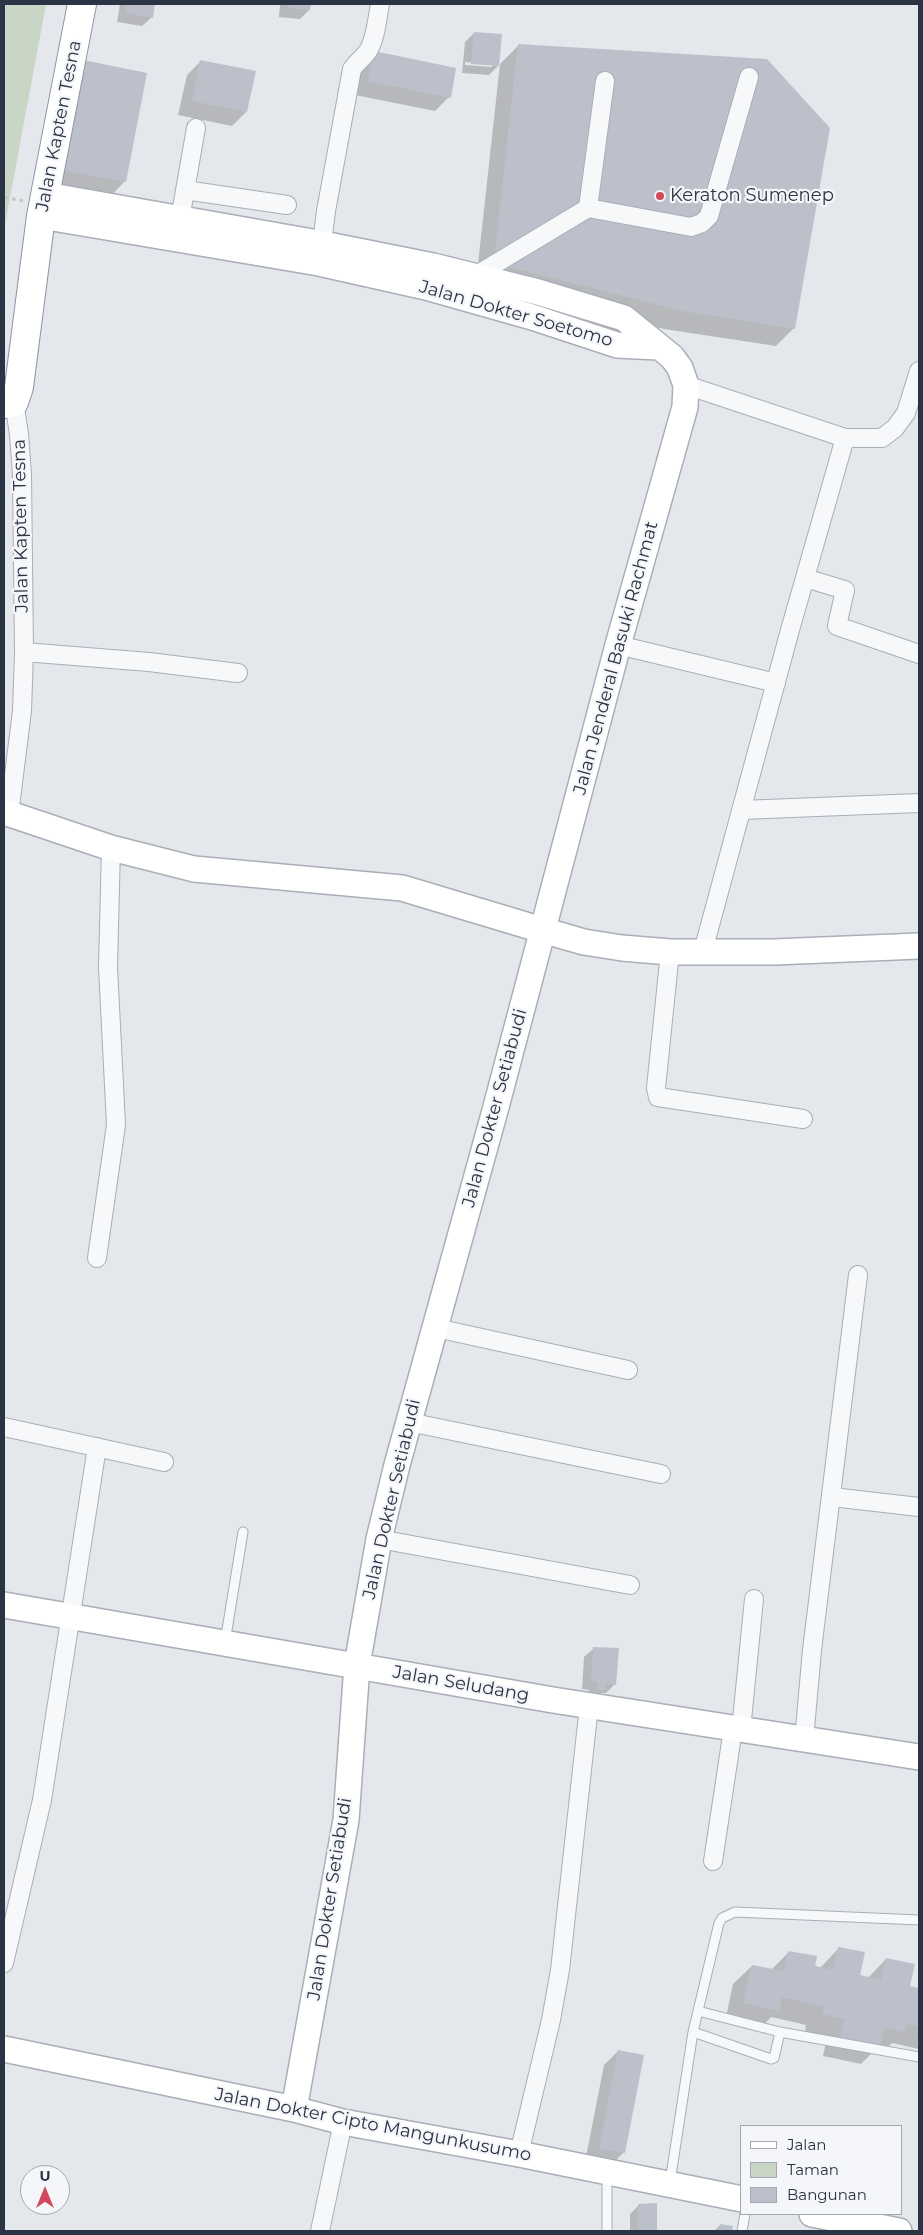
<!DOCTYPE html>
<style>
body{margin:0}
#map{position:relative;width:923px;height:2235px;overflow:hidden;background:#e4e7ec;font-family:Montserrat,sans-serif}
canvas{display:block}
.frame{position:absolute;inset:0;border:5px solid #2b3445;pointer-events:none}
.legend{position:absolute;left:740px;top:2125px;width:162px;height:90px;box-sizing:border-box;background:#f4f6f9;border:1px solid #a4a8b1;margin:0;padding:6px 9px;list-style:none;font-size:15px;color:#2b3445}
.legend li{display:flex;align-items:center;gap:10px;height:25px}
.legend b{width:25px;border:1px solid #a4a8b1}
.north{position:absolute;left:20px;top:2165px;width:50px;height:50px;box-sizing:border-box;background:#f4f6f9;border:1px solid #a4a8b1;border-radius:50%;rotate:0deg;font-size:14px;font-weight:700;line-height:20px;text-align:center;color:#2b3445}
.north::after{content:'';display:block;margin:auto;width:18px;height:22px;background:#d1495b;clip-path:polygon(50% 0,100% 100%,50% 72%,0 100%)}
</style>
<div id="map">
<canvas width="923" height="2235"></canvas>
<div class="frame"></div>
<ul class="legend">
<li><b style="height:6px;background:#fff"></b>Jalan</li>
<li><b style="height:14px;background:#c9d6c5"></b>Taman</li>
<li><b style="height:14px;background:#bbc0ca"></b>Bangunan</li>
</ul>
<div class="north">U</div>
</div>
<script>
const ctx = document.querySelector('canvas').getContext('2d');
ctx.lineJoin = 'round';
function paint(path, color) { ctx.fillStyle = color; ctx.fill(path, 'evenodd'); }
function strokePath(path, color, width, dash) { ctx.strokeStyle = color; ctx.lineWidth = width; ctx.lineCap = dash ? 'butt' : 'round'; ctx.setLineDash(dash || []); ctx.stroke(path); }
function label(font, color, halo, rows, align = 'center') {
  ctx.font = font + ' Montserrat,sans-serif'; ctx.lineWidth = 4.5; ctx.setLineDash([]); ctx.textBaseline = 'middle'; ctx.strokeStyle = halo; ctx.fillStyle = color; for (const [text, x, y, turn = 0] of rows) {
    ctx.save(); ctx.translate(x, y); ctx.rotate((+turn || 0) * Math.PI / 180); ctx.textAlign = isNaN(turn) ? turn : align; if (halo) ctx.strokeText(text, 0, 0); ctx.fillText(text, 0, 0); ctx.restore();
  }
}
const green = new Path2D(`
 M4 4H46L4 230Z`);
const shadow = new Path2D(`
 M120 4H154L152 17 142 26 117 22Z
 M280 4H309V10L300 19 279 17Z
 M474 33 498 66 489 75 462 73 465 42ZM465 62 492 64V67L465 65Z
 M519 45 794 328 776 346 664 329 476 282 500 64Z
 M374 53 449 97 435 111 355 95 360 67Z
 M201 61 246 112 232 126 178 115 187 75Z
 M84 62 125 181 107 200 45 188Z
 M594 1648 615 1684 606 1693H600L595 1698H589V1690L582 1689 584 1657Z
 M839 1948 858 1976 868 1978 886 1959 909 1987 919 1989V2049L892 2043 885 2050 877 2048 861 2064 823 2056 827 2037 805 2032 806 2025 771 2017 760 2029 725 2022 733 1984 752 1966 771 1970 789 1952 820 1968Z
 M618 2051 624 2152 610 2166 585 2162 604 2065Z
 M639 2205H656V2231H630V2214Z
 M720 2225 732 2227 731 2231H714Z`);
const building = new Path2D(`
 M127 4H155L153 18 126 13Z
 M288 4H311L310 10 288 8Z
 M474 32 502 34 499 66 471 64Z
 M518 44 767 59 830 128 795 329 683 311 494 263Z
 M374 51 456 68 451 98 368 81Z
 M83 60 147 73 126 182 62 170Z
 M200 60 256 71 247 112 192 101Z
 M593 1647 619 1648 616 1685 606 1684 605 1690 597 1689 598 1681H591Z
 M838 1947 865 1952 860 1975 881 1980 886 1958 915 1964 910 1986 919 1988V2027L906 2024 904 2032 885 2027 880 2047 840 2038 845 2019 823 2014 824 2006 782 1997 779 2011 743 2003 752 1965 784 1971 788 1951 817 1956 815 1966 833 1970Z
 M618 2050 644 2055 625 2153 599 2148Z
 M657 2203V2231H638V2204Z
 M720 2224 733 2226 732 2231H719Z`);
const path = new Path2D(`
 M4 197 23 201`);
const lane = new Path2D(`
 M225 1642 243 1532
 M698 2011 693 2032 771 2059 774 2058 780 2032 919 2057
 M780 2032 698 2011 719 1923 722 1918 735 1912 919 1920
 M607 2175V2231
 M670 2182 693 2032
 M742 2231 745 2214`);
const street = new Path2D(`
 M185 190 287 205
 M588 208 691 227 702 223 709 216 749 77
 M180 219 196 128
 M322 243 326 211 352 69C357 62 364 57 368 51 376 38 377 19 380 4
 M475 276 588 208 605 81
 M686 385 845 438H882L895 428 906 413 919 371
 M805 578 845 590 837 626 919 654
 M618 645 776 683
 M24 652 149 662 238 673
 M741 810 919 803
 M9 815 22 711 24 652 22 474 19 434 14 402
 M703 951 790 630 845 438
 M670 952 656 1088 658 1097 803 1119
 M97 1258 116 1125 108 967 111 848
 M436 1328 628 1370
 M409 1422 661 1474
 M4 1427 164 1462
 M832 1497 919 1507
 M379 1539 630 1585
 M741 1730 754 1599
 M804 1740 812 1650 858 1275
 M713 1861 733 1729
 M4 1963 42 1800 97 1447
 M519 2154 551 2020 560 1970 589 1706
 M320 2231 343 2122`);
const secondary = new Path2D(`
 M46 195 318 243 433 266 538 292 624 318 672 357 680 368 686 385 685 407 618 645 496 1107 397 1465 379 1539 357 1665 346 1820 294 2109
 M41 216 319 263 426 287 532 317 617 345 659 347
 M4 812 111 848 194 869 402 888 542 930 584 942 622 948 670 952H774L919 946
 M4 1605 553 1700 919 1757
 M4 2049 294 2109 343 2122 519 2154 742 2199
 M812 2214 899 2231`);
const highway = new Path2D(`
 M4 404 14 402 19 387 41 216 82 4`);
const markers = [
 [660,196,5,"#d1495b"]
];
const streetNames = [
 ["Jalan Kapten Tesna",59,126,-79],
 ["Jalan Dokter Soetomo",516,314,16],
 ["Jalan Kapten Tesna",21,526,-91],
 ["Jalan Jenderal Basuki Rachmat",616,658,-75],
 ["Jalan Dokter Setiabudi",495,1108,-75],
 ["Jalan Dokter Setiabudi",392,1499,-77],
 ["Jalan Seludang",461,1684,10],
 ["Jalan Dokter Setiabudi",330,1899,-81],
 ["Jalan Dokter Cipto Mangunkusumo",373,2125,11]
];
const poiNames = [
 ["Keraton Sumenep",670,196]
];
paint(green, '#c9d6c5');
paint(shadow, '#0003');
paint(building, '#bbc0ca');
strokePath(lane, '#a9aeb7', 11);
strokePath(street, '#a9aeb7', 20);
strokePath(secondary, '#a9aeb7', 28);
strokePath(highway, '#8b94a3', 30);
strokePath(path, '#c2c5cb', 3, [4, 4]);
strokePath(lane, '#f7f8fa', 9);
strokePath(street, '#f7f8fa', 18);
strokePath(secondary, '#fff', 25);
strokePath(highway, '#fff', 28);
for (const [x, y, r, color] of markers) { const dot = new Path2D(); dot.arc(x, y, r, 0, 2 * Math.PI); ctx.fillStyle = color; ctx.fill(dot); strokePath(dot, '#f4f6f9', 2); }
label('18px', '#2b3445', '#f4f6f9', streetNames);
label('18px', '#2b3445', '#f4f6f9', poiNames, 'left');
</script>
